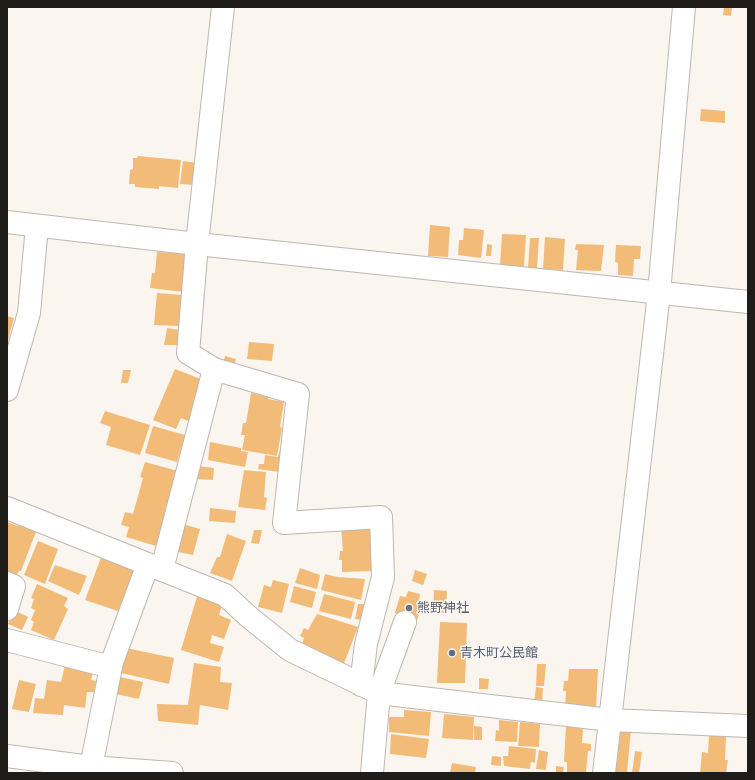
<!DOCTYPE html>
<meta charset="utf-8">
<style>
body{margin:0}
#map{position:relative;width:755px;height:780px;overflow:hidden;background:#faf5ee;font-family:Helvetica,sans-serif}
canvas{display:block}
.frame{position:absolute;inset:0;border:8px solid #1e1d1a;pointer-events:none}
</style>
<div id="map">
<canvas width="755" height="780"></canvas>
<div class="frame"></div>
</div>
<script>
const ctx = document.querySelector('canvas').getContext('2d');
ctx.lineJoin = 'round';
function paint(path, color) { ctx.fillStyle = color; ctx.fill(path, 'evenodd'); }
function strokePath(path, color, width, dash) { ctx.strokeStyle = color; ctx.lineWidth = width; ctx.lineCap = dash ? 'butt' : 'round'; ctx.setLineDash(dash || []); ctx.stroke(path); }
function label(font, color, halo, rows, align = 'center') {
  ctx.font = font + ' Helvetica,"Noto Sans JP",sans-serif'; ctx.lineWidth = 3; ctx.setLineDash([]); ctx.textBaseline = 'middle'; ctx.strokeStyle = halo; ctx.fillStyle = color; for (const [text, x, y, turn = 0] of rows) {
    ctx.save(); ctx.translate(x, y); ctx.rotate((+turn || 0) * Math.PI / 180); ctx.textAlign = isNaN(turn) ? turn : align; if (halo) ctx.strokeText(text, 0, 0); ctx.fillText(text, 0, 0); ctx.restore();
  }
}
const building = new Path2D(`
 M724 7H732L731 16 723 15Z
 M701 109 725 111V123L700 121Z
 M138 156 181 160 178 188 159 186V189L135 187V184H129L130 170 133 169V158H137Z
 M183 161 197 163 194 185 180 184Z
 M430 225 450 227 448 257 428 256Z
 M464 228 484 230 481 258 458 255 459 240H463Z
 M502 234 526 235 524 266H500Z
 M545 237 565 239 563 270 543 269Z
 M530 238H539L537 268H528Z
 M487 244 492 245 491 256H486Z
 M576 244 604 245 601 271 576 270 578 250H575Z
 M616 245 641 246 640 259H634L633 276 618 275V263L615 262Z
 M157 252 187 254 184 292 150 288 152 273H155Z
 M157 293 183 295 180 326 154 325Z
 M7 316 14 318 7 344Z
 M167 328 180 330 179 345H164Z
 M249 342 274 344 272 361 247 359Z
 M225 356 236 359 235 364 224 360Z
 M175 369 203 380 191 422 181 418 176 429 153 420Z
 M123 370H131L128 383H121Z
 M251 393 268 397V399L284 402 280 427 282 428 277 456 242 450 245 435H241L243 423H246Z
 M105 411 150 425 140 455 106 445 111 427 100 423Z
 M153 426 185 435 177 462 145 453Z
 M210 442 241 448V451L248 452 245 467 208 460Z
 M279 452 282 453 279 472 258 469 259 464H264L265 455 278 457Z
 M145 462 178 471 156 546 126 537 129 527 121 525 125 512 133 514 143 478 140 477Z
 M198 466 214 468 213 480 196 479Z
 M244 470 266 472 264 497 267 498 265 510 238 507Z
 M210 508 236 511 235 523 209 521Z
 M7 522 18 526 20 522 37 529 21 571H19L13 581 7 579Z
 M182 524 200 529 193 555 174 551Z
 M341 526H371L372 571 342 572V560H339L340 551H343Z
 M254 530H262L259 544 251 543Z
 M227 534 246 541 232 581 210 573 217 557H220Z
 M38 541 58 549 45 584 24 575Z
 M102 555 135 567 118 611 85 600Z
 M55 565 87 576 79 595 48 581Z
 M300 568 320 575 317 589 295 583Z
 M415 570 427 574 423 585 412 581Z
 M325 574 338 577 365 579 361 600 321 590Z
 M273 580 289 584 282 613 258 607 264 585 271 587Z
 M37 584 68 598 64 606 68 609 54 640 31 630 34 622 31 620 35 610 31 608 34 599 31 598Z
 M294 586 316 592 312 608 290 602Z
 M434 590 447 591 446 613 433 612Z
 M408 591 420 594 419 601 423 603 417 620 395 613 400 596 406 597Z
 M198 593 223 602 219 615 231 620 224 639 212 635 210 643 224 647 219 662 181 650Z
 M324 594 355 602 351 619 319 611Z
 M358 604H366L362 620 355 619Z
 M14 610 28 617 22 630 8 624Z
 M317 614 358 627 343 666 302 644 304 638 300 636 304 628 308 630Z
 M440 622 467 623 465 683H437Z
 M126 648 174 658 169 684 121 673Z
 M66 661 94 667 91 680 96 681 94 692H87L85 708 64 705 63 715 33 713 35 698 44 699 47 680 61 682Z
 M194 663 221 667 220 682 232 683 228 710 200 705 198 725 158 721 157 704 188 705Z
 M537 664H546L544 686H536Z
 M569 669H598L596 708 565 706 566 691H563L564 681H568Z
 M120 677 143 682 139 699 116 694Z
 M479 678 489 679 488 689H479Z
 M19 680 36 684 29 712 12 709Z
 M536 687 543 688 542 704 534 703Z
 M404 710 431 712 429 736 389 732V717H404Z
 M444 714 474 717 473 740 442 738Z
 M499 720 518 722 517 742 495 741 496 730 499 731Z
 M520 722 540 724 539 747 518 746Z
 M474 726 482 727V740H474Z
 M566 726 583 729 582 743 591 744V751H588L586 772H567V762H564Z
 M618 728 631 729 627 773H610Z
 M391 734 429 739 426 758 390 754Z
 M709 735 726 737 725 760H728L726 773H700L702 752 708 753Z
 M509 746 536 749 535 763 531 762 530 769 504 766 503 756H508Z
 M539 750 548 752 546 770 536 769Z
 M635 751 642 752 639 773H632Z
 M492 756 501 757V766L491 765Z
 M452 763 476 767 475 773H450Z
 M556 766 564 767 563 773 556 772Z`);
const minor = new Path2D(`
 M223 7 197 244 188 353 214 369 298 394 284 523 381 517 383 577 366 644 361 685
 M7 222 197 244 748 302
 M7 390 29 313 37 226
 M7 508 225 595 249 617 290 650 379 693 610 720 748 726
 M162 569 214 369
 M7 583 14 586 7 609
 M7 640 111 667
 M7 756 91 767 172 773
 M91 767 112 662 148 564
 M372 773 379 693 405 622
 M604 773 659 293 684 7`);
const markers = [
 [409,608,4,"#6b7280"],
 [452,653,4,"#5c6f8a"]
];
const worshipNames = [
 ["熊野神社",417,608]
];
const serviceNames = [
 ["青木町公民館",460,653]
];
paint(building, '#f2bc78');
strokePath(minor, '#bcb8b0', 24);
strokePath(minor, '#fff', 22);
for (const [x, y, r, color] of markers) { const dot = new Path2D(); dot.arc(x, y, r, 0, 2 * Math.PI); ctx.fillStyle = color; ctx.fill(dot); strokePath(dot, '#faf5ee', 1.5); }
label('13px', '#5b616d', '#faf5ee', worshipNames, 'left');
label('13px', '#4e5e75', '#faf5ee', serviceNames, 'left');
</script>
